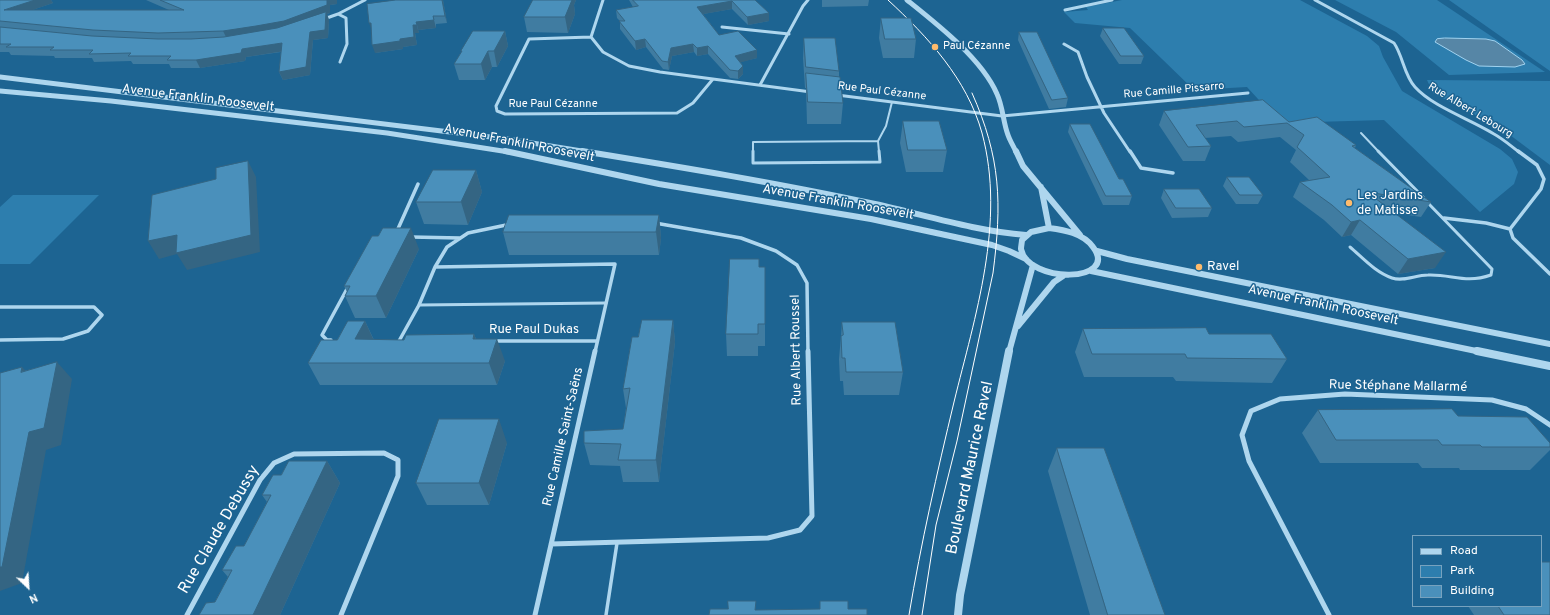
<!DOCTYPE html>
<meta charset="utf-8">
<style>
body{margin:0}
#map{position:relative;width:1550px;height:615px;overflow:hidden;background:#1d6492;font-family:Overpass,sans-serif}
canvas{display:block}
.legend{position:absolute;left:1412px;top:535px;width:130px;height:72px;box-sizing:border-box;background:#1d6492;border:1px solid #77a2be;margin:0;padding:5px 7px;list-style:none;font-size:12px;color:#fff}
.legend li{display:flex;align-items:center;gap:8px;height:20px}
.legend b{width:20px;border:1px solid #77a2be}
.north{position:absolute;left:8px;top:567px;width:40px;height:40px;-webkit-text-stroke:3px #1d6492;paint-order:stroke;rotate:155deg;font-size:11px;font-weight:700;line-height:16px;text-align:center;color:#fff}
.north::after{content:'';display:block;margin:auto;width:14px;height:18px;background:#fff;clip-path:polygon(50% 0,100% 100%,50% 72%,0 100%)}
</style>
<div id="map">
<canvas width="1550" height="615"></canvas>
<ul class="legend">
<li><b style="height:5px;background:#aed6ee"></b>Road</li>
<li><b style="height:11px;background:#2d7eae"></b>Park</li>
<li><b style="height:11px;background:#4a90bb"></b>Building</li>
</ul>
<div class="north">N</div>
</div>
<script>
const ctx = document.querySelector('canvas').getContext('2d');
ctx.lineJoin = 'round';
function paint(path, color) { ctx.fillStyle = color; ctx.fill(path, 'evenodd'); }
function strokePath(path, color, width, dash) { ctx.strokeStyle = color; ctx.lineWidth = width; ctx.lineCap = dash ? 'butt' : 'round'; ctx.setLineDash(dash || []); ctx.stroke(path); }
function label(font, color, halo, rows, align = 'center') {
  ctx.font = font + ' Overpass,sans-serif'; ctx.lineWidth = 3; ctx.setLineDash([]); ctx.textBaseline = 'middle'; ctx.strokeStyle = halo; ctx.fillStyle = color; for (const [text, x, y, turn = 0] of rows) {
    ctx.save(); ctx.translate(x, y); ctx.rotate((+turn || 0) * Math.PI / 180); ctx.textAlign = isNaN(turn) ? turn : align; if (halo) ctx.strokeText(text, 0, 0); ctx.fillText(text, 0, 0); ctx.restore();
  }
}
const green = new Path2D(`
 M1122 0H1300L1367 36 1379 46 1383 57 1402 91 1500 149 1512 159 1518 172 1514 184 1480 212 1384 120 1280 123 1247 87 1194 90 1130 28 1075 23 1064 12 1088 10 1086 7Z
 M1335 0H1437L1545 72 1449 75 1396 32Z
 M1449 0H1550V71Z
 M1427 80 1550 81V165L1502 129 1433 93Z
 M13 195H99L30 264H0V207Z`);
const water = new Path2D(`
 M1445 38 1486 39 1495 41 1522 60 1525 64 1515 67 1479 66 1466 60 1435 42 1437 39Z`);
const serviceFar2 = new Path2D(`
 M1361 133 1379 152
 M878 141 879 152
 M878 141 886 126 892 102
 M753 152V142L878 141`);
const serviceFar1 = new Path2D(`
 M753 151V163L880 162 879 151
 M1378 151 1423 197
 M1350 247C1363 258 1375 272 1392 278 1404 282 1415 275 1428 275 1452 274 1465 284 1491 275L1492 269 1427 202
 M419 305 606 303`);
const service = new Path2D(`
 M606 615 617 543`);
const minorFar2 = new Path2D(`
 M603 0 591 37 603 52 629 66 660 72 811 92
 M1315 0 1394 43C1403 56 1404 75 1415 87 1433 107 1470 119 1494 134 1503 139 1511 146 1519 152
 M1065 10 1112 0
 M338 14 346 18 347 44 340 62
 M324 19 338 14 365 0
 M722 27 789 34
 M591 37 529 39 496 106 497 111 505 114 677 113 693 103 713 79
 M1064 44 1078 52 1087 77 1104 113 1130 152
 M760 85 803 6 808 0
 M837 95 1002 116 1248 93`);
const minorFar1 = new Path2D(`
 M1130 151 1141 168 1173 173
 M1444 218 1486 223 1510 229
 M655 223 741 238 776 251 797 265 807 283 808 352
 M1510 229 1541 189 1544 179 1537 165 1518 151
 M1510 229 1513 238 1550 274
 M397 231 418 184
 M411 237 460 238
 M435 267 615 264 595 352
 M0 307H94L102 315 88 331 63 339 0 340
 M331 340H327L322 335 348 287
 M399 341 419 305 435 267 447 247 468 233 511 224
 M493 341H597`);
const minor = new Path2D(`
 M551 544 768 538 800 530 812 516 808 351
 M187 615 260 480 274 463 294 454 384 453 398 460V476L341 615
 M535 615 595 351
 M1329 615 1249 461 1242 435 1251 411 1280 399 1345 394 1492 400 1526 409 1550 425`);
const tertiaryFar2 = new Path2D(`
 M907 0C937 24 982 59 997 94 1003 107 1003 122 1008 135 1010 141 1014 147 1016 152
 M0 77 507 139 588 152
 M0 91 111 101 387 133 509 152`);
const tertiaryFar1 = new Path2D(`
 M505 151 659 184 871 219 992 245 1009 251 1026 259
 M582 151C680 167 778 183 875 204 925 215 975 231 1026 235
 M1016 151 1023 166 1080 235
 M1041 187 1049 228
 M1049 228C1064 230 1083 233 1093 247 1120 283 1028 284 1021 249 1021 246 1022 242 1022 240L1031 232Z
 M1097 251 1127 259 1550 344
 M1091 271 1481 352
 M1018 326 1054 282 1063 276
 M1009 352 1033 265`);
const tertiary = new Path2D(`
 M1477 351 1550 366
 M958 615 960 595 1009 351`);
const tram = new Path2D(`
 M888 0C928 37 967 79 982 133 1006 222 975 316 954 402 937 473 921 543 909 615
 M922 615 936 525 957 441 993 273C1002 203 1001 158 972 93`);
const wall = new Path2D(`
 M0 0H51L53 3 32 10H169L146 0H337V4L330 5V13L327 14 329 20 328 38 313 40 310 75 283 80 279 72 281 52 246 57 245 61 200 68H171L169 64H133L131 61 94 62 92 58H55L54 56 11 55 9 52H0Z
 M443 0 447 23 436 24V28L418 30 419 33H415L417 45 403 47V49L375 53Z
 M533 0H576L574 5 575 14 568 33 527 32 524 17Z
 M629 0H755L769 13V21L748 25 732 9 703 14 719 35 757 50V58L740 62 743 66V74L738 79 730 78 708 54 697 56 694 52 672 56 669 70 663 69 646 47 636 50 620 29V21L617 18 616 10 633 7Z
 M822 0H869L868 6 822 7Z
 M881 18 916 39 914 58H883L879 38Z
 M1103 28 1144 56 1141 64H1119L1100 36Z
 M505 31 508 46 497 67H492L485 80H459L454 64 461 53V51Z
 M1019 32 1068 98 1066 107 1049 109 1018 40Z
 M804 38 839 71V77L843 103 841 124H807L806 88H805L803 58Z
 M1164 111 1289 122 1356 145 1355 148 1431 202 1421 217 1394 213 1435 268 1398 274 1351 235 1342 237 1324 220 1293 197 1300 182 1309 180 1290 162 1296 150 1280 137 1238 142 1231 136 1205 138 1211 146 1205 161H1183L1159 125Z
 M903 121 947 150 943 172H906L900 143Z
 M1070 124 1119 179 1132 196 1129 205H1103L1068 132Z
 M476 170 482 192 468 225 424 224 416 202Z
 M1227 177 1263 195 1258 204H1236L1223 186Z
 M1164 189 1212 208 1208 217 1172 218 1161 198Z
 M659 215 661 238 659 255H509L503 232Z
 M419 249 386 318H355L345 296 347 292 344 286Z
 M759 259V267H765V346H758V356H727L726 334Z
 M673 320 675 342 659 482H623L620 466 590 465 584 443 623 429 626 408 623 389 638 337Z
 M365 321 374 340H404L474 334 476 339 505 361 497 385H320L308 363 337 340Z
 M842 322 903 372 899 395H844L843 381H840L839 359 841 336Z
 M1083 329 1209 334 1287 359 1272 383 1176 381 1173 377H1084L1075 352Z
 M1318 410 1458 416 1550 443V450L1530 470H1460L1459 468H1422L1418 463H1320L1302 433Z
 M507 443 489 505H427L416 483Z
 M1057 448 1165 615H1090L1048 471Z
 M327 461 340 483 280 615H199L215 602 228 577 222 570 244 546 267 502 262 495 281 475Z
 M1468 606H1541L1550 615H1474Z`);
const shadedWall = new Path2D(`
 M35 0H51L53 3 9 18 4 10Z
 M327 0H337V4L330 5V13L327 14 329 20 328 38 313 40 310 75 283 80 279 72 287 29 227 39 223 31Z
 M442 0H443L447 23 445 16Z
 M567 0H576L574 5 575 14 568 33 565 17Z
 M732 1V9L698 15 697 7Z
 M769 13V21L748 25 747 17Z
 M433 16 436 28 418 30 416 22Z
 M369 23H371L372 31Z
 M413 25H417L419 33H415L417 45 403 47V49L375 53 372 45 400 39Z
 M505 31 508 46 497 67 494 51Z
 M645 39 646 47 636 50 635 41Z
 M282 43 285 51 246 57 245 61 200 68 196 60 242 49Z
 M693 44 694 52 672 56 669 70 668 62 671 48Z
 M708 46V54L697 56V48Z
 M757 50V58L735 64V56Z
 M488 51 492 67 485 80 481 64Z
 M743 66V74L738 79V71Z
 M248 161 256 177 260 252 187 270 177 254 159 259 148 241 177 235Z
 M476 170 482 192 468 225 461 202Z
 M659 215 661 238 659 255 656 232Z
 M1360 220 1351 235 1342 237 1351 222Z
 M411 228 419 249 386 318 376 296Z
 M1446 252 1435 268 1398 274 1408 259Z
 M673 320 675 342 659 482 656 460Z
 M365 321 375 343 355 339Z
 M474 334 482 356 473 339Z
 M497 339 505 361 497 385 489 363Z
 M57 362 72 379 61 445 46 450 22 583 0 591V567L29 432Z
 M22 367 38 384 21 372Z
 M499 419 507 443 489 505 479 483Z
 M327 461 340 483 280 615H253Z`);
const building = new Path2D(`
 M0 0H35L4 10H184L160 0H327V5L284 21 256 26 223 31 158 33 93 30 0 21Z
 M396 0H442L445 16H433L434 20 416 22 417 25H413L414 37 400 39V41L372 45 371 23H369L367 4Z
 M533 0H572L565 17H524Z
 M633 0H755L769 13 747 17 732 1 697 7 719 35 738 31 757 50 735 56 743 66 738 71 730 70 708 46 697 48 693 44 671 48 668 62 662 61 645 39 635 41 619 21H625L616 10 638 6Z
 M326 12 325 30 310 32 306 67 279 72 282 43 242 49 241 53 196 60H167L171 56H128L131 53 89 54 93 50H50L54 47H6L11 44H0V27L92 36 158 39H191L224 37 277 28Z
 M881 18H911L916 39H885Z
 M1103 28H1124L1144 56H1121Z
 M473 31H505L494 51H488L481 64H454L462 51H461Z
 M1019 32H1037L1068 98 1052 100Z
 M804 38H835L839 71 806 67Z
 M806 73 840 77 843 103 808 102Z
 M1263 100 1289 122 1317 117 1356 145 1352 146 1431 202 1367 192 1446 252 1408 259 1360 220 1351 222 1332 205 1300 182 1330 177 1297 147 1304 135 1287 123 1244 127 1237 121 1196 125 1211 146 1188 147 1164 111Z
 M903 121H939L947 150H908Z
 M1070 124H1090L1119 179H1123L1132 196H1106Z
 M248 161 251 235 176 253 177 235 148 241 152 195 216 179V168Z
 M433 170H476L461 202H416Z
 M1227 177H1249L1263 195H1240Z
 M1164 189H1199L1212 208H1176Z
 M509 215H659L656 232H503Z
 M383 228H411L376 296H345L350 286H344L372 236H378Z
 M730 259H759V267H765V324H758V334H726Z
 M642 320H673L656 460H618L621 444 584 443V431L623 429 630 388 623 389 632 337H638Z
 M348 321H365L355 339 404 340 406 335 474 334 473 339H497L489 363H308L321 340H337Z
 M842 322H895L903 372H846L845 358H842L841 336 843 335Z
 M1206 328 1209 334H1271L1287 359 1187 358 1185 354H1092L1083 329Z
 M57 362 44 428 29 432 2 567H0V373L22 367 21 372Z
 M1452 409 1458 416 1527 417 1550 443V447H1482L1480 445H1442L1438 440H1336L1318 410Z
 M439 419H499L479 483H416Z
 M1057 448H1104L1165 615H1108Z
 M289 461H327L253 615H199L206 603 215 602 232 570H222L236 546H244L271 495H262L273 475H281Z
 M1541 562H1550V615H1504L1498 606H1541Z
 M728 601H756L755 610 820 609V601H848V609H867V615H709L710 609H728Z`);
const markers = [
 [935,47,4,"#febb6c"],
 [1349,203,4,"#febb6c"],
 [1199,267,4,"#febb6c"]
];
const farPoinames = [
 ["Paul Cézanne",943,47]
];
const farStreetnames = [
 ["Rue Camille Pissarro",1174,91,-5],
 ["Rue Paul Cézanne",882,92,7],
 ["Rue Paul Cézanne",553,105],
 ["Rue Albert Lebourg",1470,111,31]
];
const streetNames = [
 ["Avenue Franklin Roosevelt",198,99,7],
 ["Avenue Franklin Roosevelt",519,144,11],
 ["Avenue Franklin Roosevelt",838,203,10],
 ["Avenue Franklin Roosevelt",1323,306,12],
 ["Rue Paul Dukas",534,330],
 ["Rue Albert Roussel",797,350,-91],
 ["Rue Stéphane Mallarmé",1398,387,1],
 ["Rue Camille Saint-Saëns",564,437,-77]
];
const poiNames = [
 ["Les Jardins",1357,196],
 ["de Matisse",1357,211],
 ["Ravel",1207,267]
];
const nearStreetnames = [
 ["Boulevard Maurice Ravel",971,468,-78],
 ["Rue Claude Debussy",220,530,-60]
];
paint(green, '#2d7eae');
paint(water, '#5686a6');
strokePath(water, '#a1d3f0', 1);
strokePath(serviceFar2, '#aed6ee', 2);
strokePath(serviceFar1, '#aed6ee', 3);
strokePath(service, '#aed6ee', 3.5);
strokePath(minorFar2, '#aed6ee', 3);
strokePath(minorFar1, '#aed6ee', 3.5);
strokePath(minor, '#aed6ee', 5);
strokePath(tertiaryFar2, '#aed6ee', 5);
strokePath(tertiaryFar1, '#aed6ee', 6);
strokePath(tertiary, '#aed6ee', 8);
strokePath(tram, '#fff', 1);
paint(wall, '#407ca1');
paint(shadedWall, '#346583');
paint(building, '#4a90bb');
strokePath(building, '#346583', 1);
for (const [x, y, r, color] of markers) { const dot = new Path2D(); dot.arc(x, y, r, 0, 2 * Math.PI); ctx.fillStyle = color; ctx.fill(dot); strokePath(dot, '#1d6492', 1.5); }
label('11px', '#fff', '#1d6492', farPoinames, 'left');
label('11px', '#fff', '#1d6492', farStreetnames);
label('13px', '#fff', '#1d6492', streetNames);
label('13px', '#fff', '#1d6492', poiNames, 'left');
label('16px', '#fff', '#1d6492', nearStreetnames);
</script>
